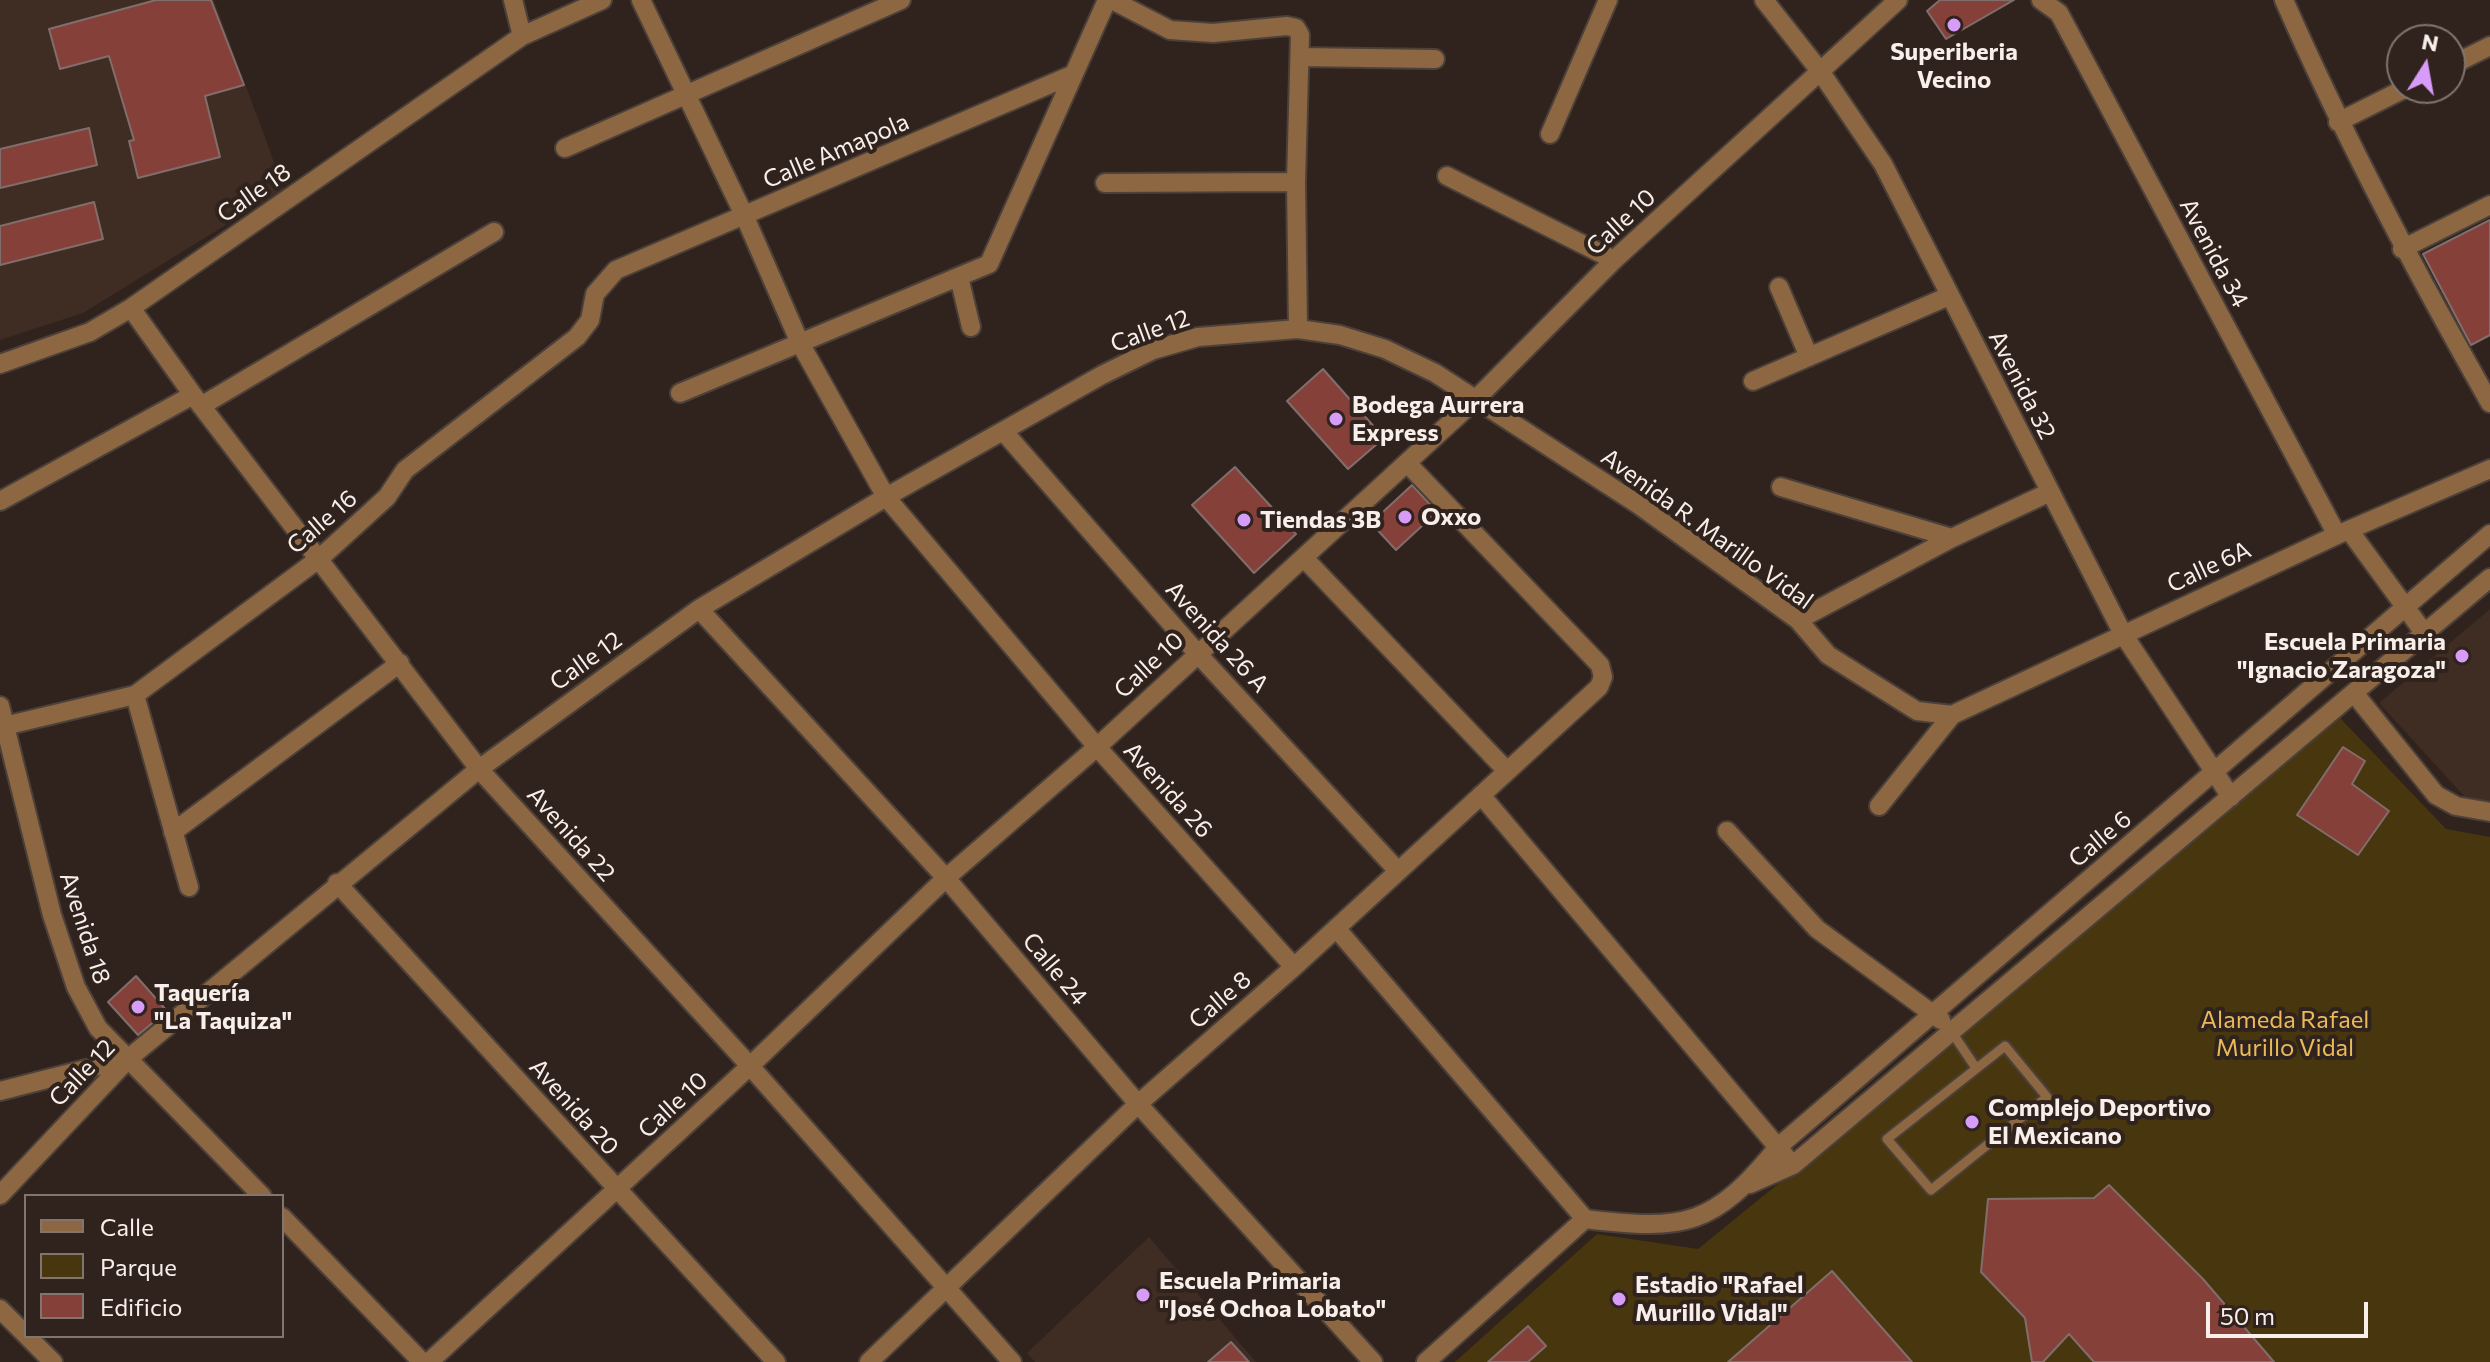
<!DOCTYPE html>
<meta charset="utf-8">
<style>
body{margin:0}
#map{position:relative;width:2490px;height:1362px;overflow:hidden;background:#30231d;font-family:Commissioner,sans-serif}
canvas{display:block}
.legend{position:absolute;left:24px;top:1194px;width:260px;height:144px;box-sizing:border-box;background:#30231d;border:2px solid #80756f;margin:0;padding:10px 14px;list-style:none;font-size:24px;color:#f8efeb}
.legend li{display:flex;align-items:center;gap:16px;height:40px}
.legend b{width:40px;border:2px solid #80756f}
.north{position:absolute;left:2386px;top:24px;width:80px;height:80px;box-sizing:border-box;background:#30231d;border:2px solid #80756f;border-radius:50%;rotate:11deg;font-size:22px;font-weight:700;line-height:32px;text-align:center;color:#f8efeb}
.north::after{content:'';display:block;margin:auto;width:28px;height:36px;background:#d79bf8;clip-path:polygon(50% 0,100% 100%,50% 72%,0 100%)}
.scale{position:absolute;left:2206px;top:1302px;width:162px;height:36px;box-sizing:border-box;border:4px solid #f8efeb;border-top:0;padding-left:10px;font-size:24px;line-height:28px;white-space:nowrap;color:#f8efeb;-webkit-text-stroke:6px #30231d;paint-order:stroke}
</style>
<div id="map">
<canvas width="2490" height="1362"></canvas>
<ul class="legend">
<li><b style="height:10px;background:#8c6742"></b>Calle</li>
<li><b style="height:22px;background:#48360f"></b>Parque</li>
<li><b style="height:22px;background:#86403a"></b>Edificio</li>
</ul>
<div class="north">N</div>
<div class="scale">50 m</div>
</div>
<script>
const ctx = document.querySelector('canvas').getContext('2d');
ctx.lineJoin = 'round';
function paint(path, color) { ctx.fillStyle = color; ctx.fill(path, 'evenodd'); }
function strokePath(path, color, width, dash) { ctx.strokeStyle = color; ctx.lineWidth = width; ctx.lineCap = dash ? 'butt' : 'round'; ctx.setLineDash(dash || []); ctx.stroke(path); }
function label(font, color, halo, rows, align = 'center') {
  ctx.font = font + ' Commissioner,sans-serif'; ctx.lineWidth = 8; ctx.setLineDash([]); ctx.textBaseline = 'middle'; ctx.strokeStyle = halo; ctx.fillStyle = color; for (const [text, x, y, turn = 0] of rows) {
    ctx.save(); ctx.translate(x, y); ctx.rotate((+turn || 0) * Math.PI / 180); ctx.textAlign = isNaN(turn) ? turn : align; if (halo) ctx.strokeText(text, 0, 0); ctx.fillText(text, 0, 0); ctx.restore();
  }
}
const built = new Path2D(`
 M0 0H214L284 189 83 313 0 340Z
 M2490 609V802L2464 796 2379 703Z
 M1149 1237 1256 1362H1035L1027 1353Z`);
const green = new Path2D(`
 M2340 718 2446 829 2490 837V1362H1455L1597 1234 1698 1249 1992 1010Z`);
const building = new Path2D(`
 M156 0H211L244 85 205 96 220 157 138 178 129 141 134 140 109 56 60 69 49 29Z
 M1940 0H2014L1946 39 1927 11Z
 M89 128 97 165 0 188V149Z
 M94 202 103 239 0 265V226Z
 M2490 220V335L2471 345 2423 254Z
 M1323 369 1384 438 1348 469 1287 401Z
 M1235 467 1296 534 1254 573 1192 505Z
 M1412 485 1437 512 1396 550 1371 523Z
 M2343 747 2365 761 2352 784 2389 811 2358 855 2297 815Z
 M136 976 167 1011 138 1035 108 1002Z
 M2109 1185 2203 1279 2274 1362H2094L2069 1334 2043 1362H2032L2025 1318 1981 1272 1988 1199 2094 1198Z
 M1832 1271 1912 1362H1728Z
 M1528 1326 1546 1346 1528 1362H1488Z
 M1231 1342 1249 1362H1208Z`);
const service = new Path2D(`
 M1951 1031 1976 1068
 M2005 1046 2047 1097 1931 1190 1887 1139Z`);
const minor = new Path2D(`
 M513 0 522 36
 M641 0 745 217 800 343 886 497 1097 747 1294 967
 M1112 0 1170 30 1213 33 1287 26 1296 28 1300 35 1296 182 1298 329
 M1764 0 1820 71 1883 164 2123 634 2231 797
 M2041 0 2059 13 2337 535
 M2284 0C2345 139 2415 271 2490 403
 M1300 57 1435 59
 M2450 66 2490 46
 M2338 122 2406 88
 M1550 134 1608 0
 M565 148 901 0
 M1447 176 1614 260
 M1105 183 1296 182
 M2402 249 2490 205
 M959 277 971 327
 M1779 287 1809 357
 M131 308 193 395 479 769 750 1066 1012 1362
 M0 364 90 332 131 308 522 36 602 0
 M1753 381 1949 296
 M680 393 989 264 1107 0
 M201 406 494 232
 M1004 432 1197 653 1398 871
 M1781 487 1952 538
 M0 501 193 395
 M2349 530 2425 634
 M1304 558 1507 771
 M699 609 946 878 1138 1104 1373 1362
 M1798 620 1952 538 2050 492
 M2354 693 2436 795 2456 806 2490 812
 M135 695 189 887
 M0 706 52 915 76 987 98 1028 262 1196
 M0 727 135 695 320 558 387 497 405 470 577 337 590 320 595 294 616 270 1074 74
 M1481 795 1786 1157
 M1879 806 1952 715 2337 535 2490 469
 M1727 831 1817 929 1941 1020
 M173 832 400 663
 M337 883 776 1362
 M1336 928 1585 1219
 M0 1091 129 1058
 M1750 1184 1793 1165 2490 578
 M0 1195 129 1058 479 769 699 609 886 497 1102 375 1153 350 1198 337 1298 329 1340 335 1385 349 1435 373 1639 505 1798 620 1828 655 1917 711 1952 715
 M282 1217 422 1362
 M0 1309 26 1335
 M27 1336 53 1362
 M429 1362 750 1066 946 878 1097 747 1474 401 1614 260 1898 0
 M869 1362 1138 1104 1294 967 1599 687 1603 677 1600 665 1407 463
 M1426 1362 1585 1219C1685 1231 1713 1227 1778 1147L2490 534`);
const markers = [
 [1954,25,8,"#d79bf8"],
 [1336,419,8,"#d79bf8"],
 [1405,517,8,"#d79bf8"],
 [1244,520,8,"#d79bf8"],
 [2462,656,8,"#d79bf8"],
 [138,1007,8,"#d79bf8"],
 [1972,1122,8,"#d79bf8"],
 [1143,1295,8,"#d79bf8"],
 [1619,1299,8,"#d79bf8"]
];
const poiNames = [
 ["Superiberia",1954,52,"center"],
 ["Vecino",1954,80,"center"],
 ["Bodega Aurrera",1352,405],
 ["Express",1352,433],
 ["Oxxo",1421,517],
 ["Tiendas 3B",1260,520],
 ["Escuela Primaria",2446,642,"right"],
 ["\"Ignacio Zaragoza\"",2446,670,"right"],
 ["Taquería",154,993],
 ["\"La Taquiza\"",154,1021],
 ["Complejo Deportivo",1988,1108],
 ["El Mexicano",1988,1136],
 ["Escuela Primaria",1159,1281],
 ["\"José Ochoa Lobato\"",1159,1309],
 ["Estadio \"Rafael",1635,1285],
 ["Murillo Vidal\"",1635,1313]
];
const streetNames = [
 ["Calle Amapola",836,151,-23],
 ["Calle 18",254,193,-35],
 ["Calle 10",1621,222,-43],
 ["Avenida 34",2214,253,62],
 ["Calle 12",1150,331,-20],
 ["Avenida 32",2022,385,63],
 ["Calle 16",322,522,-41],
 ["Avenida R. Marillo Vidal",1707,529,36],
 ["Calle 6A",2209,567,-25],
 ["Avenida 26 A",1217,637,48],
 ["Calle 12",586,661,-36],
 ["Calle 10",1149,665,-43],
 ["Avenida 26",1168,790,48],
 ["Avenida 22",571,834,48],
 ["Calle 6",2100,839,-40],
 ["Avenida 18",85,928,72],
 ["Calle 24",1055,969,50],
 ["Calle 8",1220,1000,-41],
 ["Calle 12",82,1073,-46],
 ["Calle 10",673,1105,-43],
 ["Avenida 20",574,1107,48]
];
const parkNames = [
 ["Alameda Rafael",2285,1020],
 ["Murillo Vidal",2285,1048]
];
paint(built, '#3f2c23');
paint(green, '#48360f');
paint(building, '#86403a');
strokePath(building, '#806e6c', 2);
strokePath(service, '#4c403a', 13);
strokePath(minor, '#4c403a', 22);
strokePath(service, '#8c6742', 9);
strokePath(minor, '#8c6742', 18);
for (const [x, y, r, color] of markers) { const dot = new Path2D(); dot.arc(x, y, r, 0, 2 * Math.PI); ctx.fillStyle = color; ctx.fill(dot); strokePath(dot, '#30231d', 3); }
label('bold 24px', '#f8efeb', '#30231d', poiNames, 'left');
label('24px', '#f8efeb', '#30231d', streetNames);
label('24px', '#eaba59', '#30231d', parkNames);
</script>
